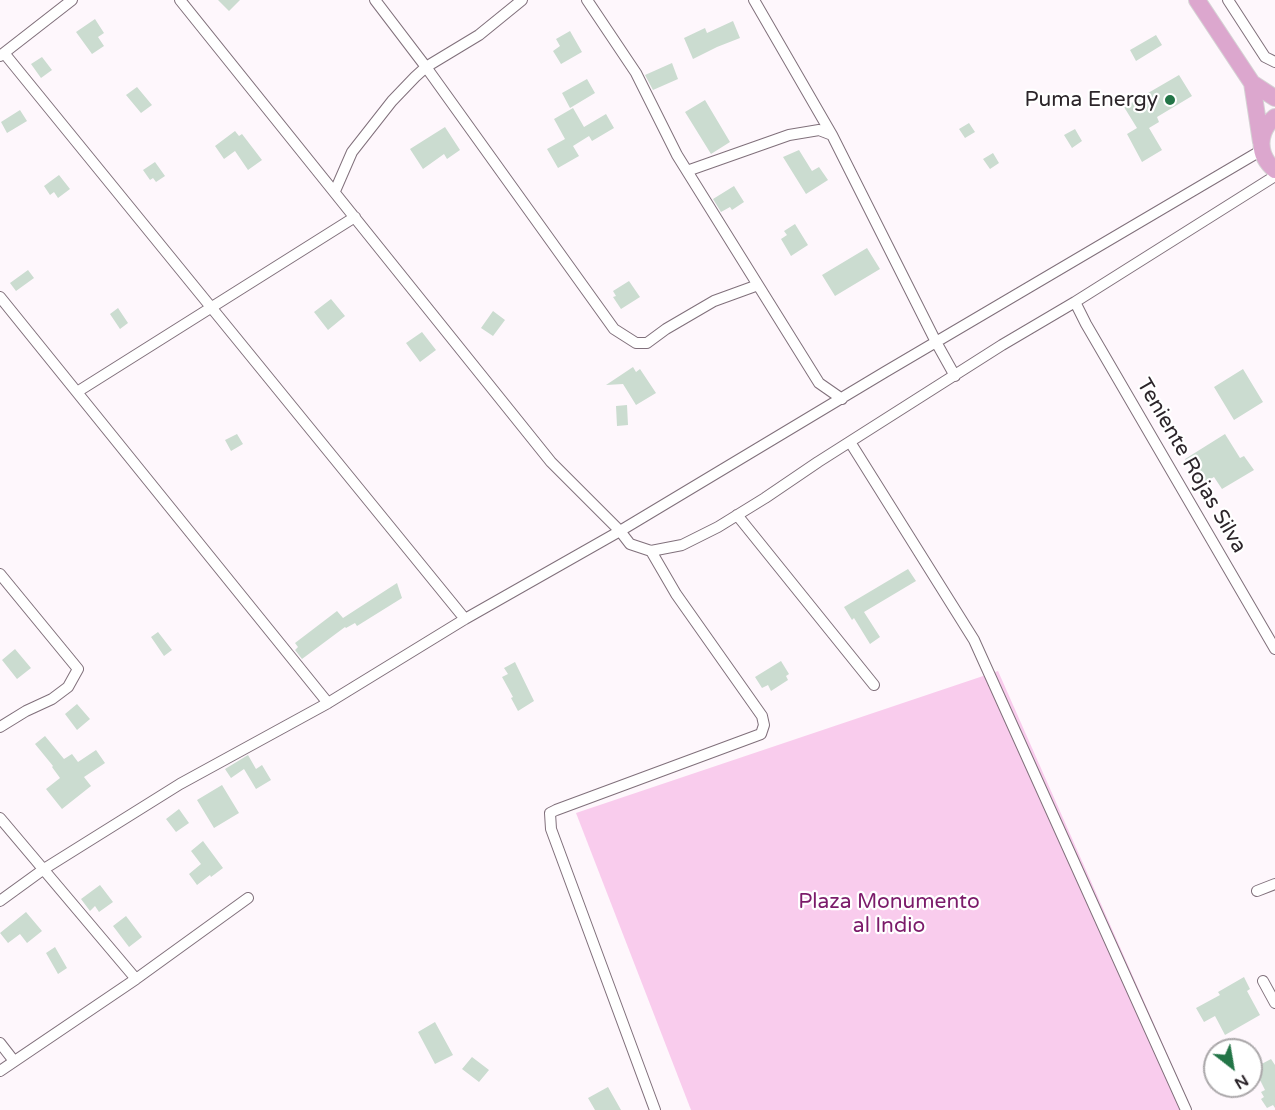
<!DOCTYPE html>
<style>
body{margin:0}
#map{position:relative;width:1275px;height:1110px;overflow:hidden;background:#fef7fc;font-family:"Varela Round",sans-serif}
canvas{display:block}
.north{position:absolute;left:1203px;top:1038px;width:60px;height:60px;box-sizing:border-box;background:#fff;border:2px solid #aba8aa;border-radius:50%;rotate:149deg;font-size:16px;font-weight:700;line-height:24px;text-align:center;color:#2c252a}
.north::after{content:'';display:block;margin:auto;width:21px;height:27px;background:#237547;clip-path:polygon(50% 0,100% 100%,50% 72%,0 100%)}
</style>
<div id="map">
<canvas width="1275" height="1110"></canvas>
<div class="north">N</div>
</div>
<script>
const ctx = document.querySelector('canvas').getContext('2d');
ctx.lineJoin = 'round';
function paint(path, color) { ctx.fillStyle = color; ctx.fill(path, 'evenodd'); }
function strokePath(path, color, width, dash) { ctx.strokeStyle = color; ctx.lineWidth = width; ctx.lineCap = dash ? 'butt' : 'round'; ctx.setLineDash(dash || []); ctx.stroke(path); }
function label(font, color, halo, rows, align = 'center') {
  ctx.font = font + ' "Varela Round",sans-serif'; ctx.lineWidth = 4.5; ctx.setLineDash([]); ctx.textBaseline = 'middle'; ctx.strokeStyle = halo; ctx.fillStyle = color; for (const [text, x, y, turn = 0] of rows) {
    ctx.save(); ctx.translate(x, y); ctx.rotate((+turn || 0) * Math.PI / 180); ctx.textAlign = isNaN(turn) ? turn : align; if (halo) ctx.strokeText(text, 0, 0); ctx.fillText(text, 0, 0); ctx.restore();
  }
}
const green = new Path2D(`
 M998 671 1192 1110H691L576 813Z`);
const building = new Path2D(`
 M218 0H240L229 11Z
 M95 19 104 33 98 37 104 46 92 54 76 32Z
 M733 21 740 38 717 47 693 59 684 38 705 28 707 33Z
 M570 31 582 52 561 64 553 51 560 46 556 39Z
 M1156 35 1162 45 1136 61 1130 50Z
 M42 57 52 70 41 78 31 64Z
 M672 63 678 79 653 90 645 75Z
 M1179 75 1192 96 1157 117 1159 122 1149 128 1162 150 1142 162 1127 134 1137 128 1124 107Z
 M587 79 595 93 570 108 562 93Z
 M137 87 152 105 141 113 126 95Z
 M705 100 730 142 711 154 685 112Z
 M573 108 584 127 606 114 614 128 592 141 589 136 573 146 579 156 558 168 547 149 565 139 554 119Z
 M20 110 27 121 7 133 1 122Z
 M969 123 975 132 965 138 959 129Z
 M445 127 460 150 447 159 444 154 423 169 410 149Z
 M1075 129 1082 141 1072 148 1064 135Z
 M235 131 239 136 242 134 262 160 248 170 235 151 224 159 215 146Z
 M799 150 812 171 819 167 828 180 806 194 783 157Z
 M993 153 999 163 990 169 983 159Z
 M155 162 165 176 156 182 153 178 150 180 143 170Z
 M59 175 70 189 58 198 54 192 50 195 44 186Z
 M734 186 744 202 732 210 730 207 721 212 713 199Z
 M795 224 808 245 791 256 781 239 787 235 784 231Z
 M867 248 880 269 835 296 822 275Z
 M28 270 34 278 16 291 10 283Z
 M629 281 640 297 621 309 613 297 616 296 613 291Z
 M331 299 345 316 328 330 314 312Z
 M118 308 128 323 120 329 110 314Z
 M493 311 505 320 493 336 481 328Z
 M422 332 436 350 420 362 406 343Z
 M633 367 636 372 640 369 656 393 636 405 623 384 606 385Z
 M1243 369 1263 402 1234 420 1214 387Z
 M627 405 628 425 617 426 616 406Z
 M237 434 243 444 231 451 225 440Z
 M1225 434 1240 458 1244 456 1254 470 1222 489 1214 477 1201 485 1185 459Z
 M908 569 916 581 864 612 880 637 870 644 854 618 852 620 844 607Z
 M397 583 402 598 357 626 355 623 346 628 345 627 302 659 295 650 298 647 295 643 337 611 343 618Z
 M158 632 172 650 164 656 151 637Z
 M15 649 31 668 17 679 2 660Z
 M781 661 789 674 786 676 788 680 771 691 768 685 762 688 755 677Z
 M515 662 534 701 518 711 511 698 513 697 502 677 508 674 504 668Z
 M77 704 90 719 77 730 65 714Z
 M45 736 64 759 72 754 78 762 96 750 105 763 84 777 91 786 62 809 46 789 60 778 52 767 53 766 35 744Z
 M248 755 256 769 262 765 271 780 256 789 244 769 231 778 225 769Z
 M222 785 239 813 214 828 197 800Z
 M179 809 189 823 176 832 166 819Z
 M203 841 223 868 211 877 210 875 197 885 189 874 201 864 191 851Z
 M100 885 113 902 99 912 95 906 90 911 81 899Z
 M26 912 42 931 27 943 20 934 8 943 0 933Z
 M126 916 142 937 129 947 113 926Z
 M55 947 67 968 58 974 46 953Z
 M1244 977 1250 989 1247 991 1260 1015 1225 1035 1215 1016 1204 1022 1196 1008 1220 995 1218 992Z
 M435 1022 453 1055 435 1064 418 1032Z
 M472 1057 489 1070 479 1082 462 1069Z
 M1271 1059 1275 1065V1108L1273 1105 1267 1108 1261 1099 1264 1097 1261 1092 1265 1090 1254 1068Z
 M608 1087 621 1110H595L588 1098Z`);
const minor = new Path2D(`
 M180 0 551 462 620 531 630 544 651 551 682 545 718 527 765 498 818 462 1002 345 1075 302 1275 176
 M375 0 426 67 614 329 636 343H647L666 329 714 301 758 285
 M587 0 636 73 677 155 819 383 842 399
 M754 0 832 135
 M1228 0 1265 57 1275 62
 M4 53 465 619
 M0 56 72 0
 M687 171 789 135 819 130 832 135 936 342 955 376
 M335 191 352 152 392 101 415 77 426 67 479 35 522 0
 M0 297 328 703
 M1075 302 1086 324 1275 649
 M77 392 355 217
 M850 442 974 640 1186 1110
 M737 515 874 685
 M651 551 676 594 762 716 764 725 761 734 556 810 550 813 551 829 655 1110
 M0 574 78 669 68 687 52 699 26 711 0 727
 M0 818 136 979
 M1257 891 1275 884
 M0 901 44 869 180 784 328 703 465 619 620 531 885 372 1262 150
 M1263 981 1275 1003
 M0 1043 14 1061
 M0 1071 136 979 248 898`);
const trunk = new Path2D(`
 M1197 0 1252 83 1261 142
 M1252 83 1275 98
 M1275 117C1257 132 1257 155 1275 170`);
const markers = [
 [1170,100,6,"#237547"]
];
const poiNames = [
 ["Puma Energy",1158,100]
];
const streetNames = [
 ["Teniente Rojas Silva",1191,466,60]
];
const parkNames = [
 ["Plaza Monumento",889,902],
 ["al Indio",889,926]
];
paint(green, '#f9cced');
paint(building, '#cbdcd0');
strokePath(minor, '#80707b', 12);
strokePath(trunk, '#d5d3d4', 18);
strokePath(minor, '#fff', 10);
strokePath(trunk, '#dca7ce', 16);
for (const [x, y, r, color] of markers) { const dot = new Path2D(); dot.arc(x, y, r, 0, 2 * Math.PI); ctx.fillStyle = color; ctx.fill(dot); strokePath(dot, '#fff', 2); }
label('21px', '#2c252a', '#fff', poiNames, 'right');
label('21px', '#2c252a', '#fff', streetNames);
label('21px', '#7b1b6a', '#fff', parkNames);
</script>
